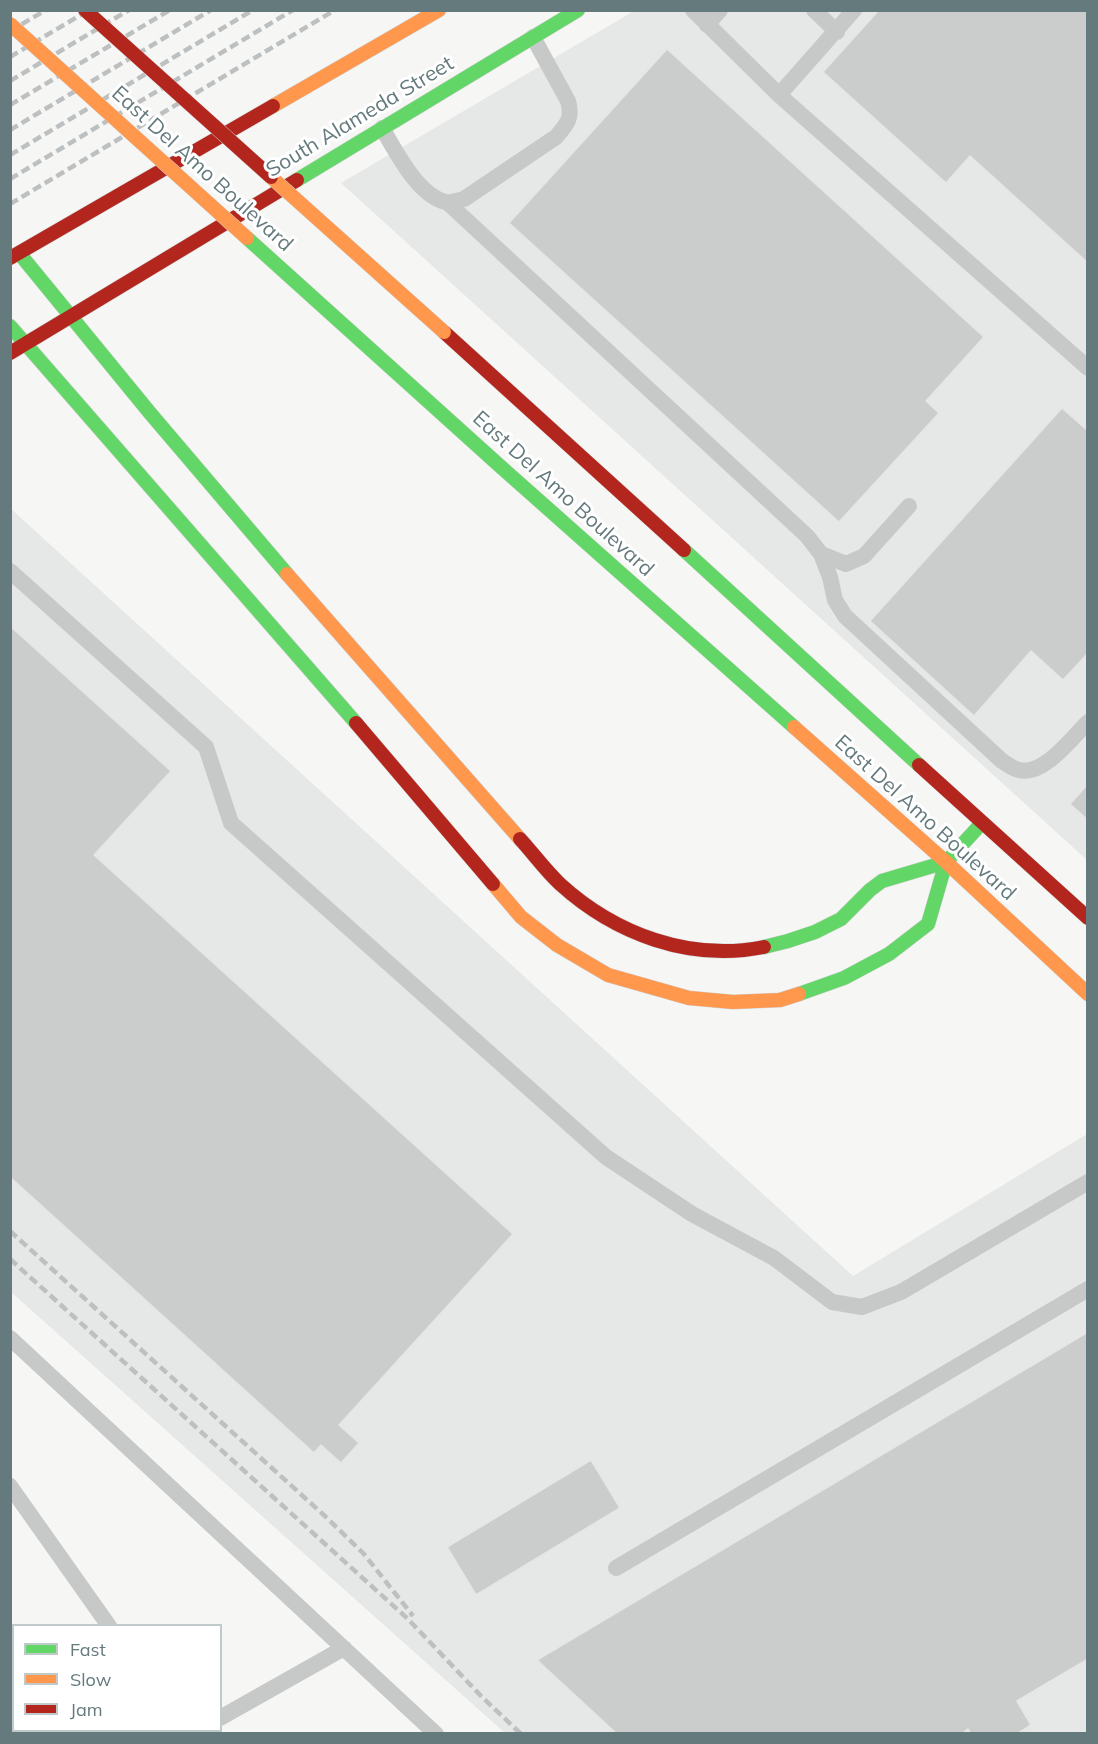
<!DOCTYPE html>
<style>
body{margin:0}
#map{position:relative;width:1098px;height:1744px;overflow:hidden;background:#f6f6f5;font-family:Mulish,sans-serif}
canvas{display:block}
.frame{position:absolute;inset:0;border:12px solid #647a7d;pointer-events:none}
.legend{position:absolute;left:12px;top:1624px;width:210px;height:108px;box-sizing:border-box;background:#fff;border:2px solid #c1cacb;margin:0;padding:8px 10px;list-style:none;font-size:18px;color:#647a7d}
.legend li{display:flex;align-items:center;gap:12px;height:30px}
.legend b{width:30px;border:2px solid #c1cacb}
</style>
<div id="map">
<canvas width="1098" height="1744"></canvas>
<div class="frame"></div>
<ul class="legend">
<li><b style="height:8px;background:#63d668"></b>Fast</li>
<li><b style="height:8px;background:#ff974d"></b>Slow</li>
<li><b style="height:8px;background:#b3261e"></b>Jam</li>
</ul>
</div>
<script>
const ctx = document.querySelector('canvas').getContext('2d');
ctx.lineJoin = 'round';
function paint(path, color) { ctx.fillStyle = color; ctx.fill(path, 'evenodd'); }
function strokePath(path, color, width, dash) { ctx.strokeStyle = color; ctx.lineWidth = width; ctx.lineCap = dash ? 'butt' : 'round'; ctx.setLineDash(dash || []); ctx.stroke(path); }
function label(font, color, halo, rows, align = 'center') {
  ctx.font = font + ' Mulish,sans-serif'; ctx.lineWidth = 6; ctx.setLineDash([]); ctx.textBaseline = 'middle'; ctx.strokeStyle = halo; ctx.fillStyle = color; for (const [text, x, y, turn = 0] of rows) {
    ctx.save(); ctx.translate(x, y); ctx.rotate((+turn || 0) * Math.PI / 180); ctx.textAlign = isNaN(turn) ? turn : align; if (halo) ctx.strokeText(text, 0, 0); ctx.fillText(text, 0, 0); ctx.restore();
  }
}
const built = new Path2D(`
 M634 11H1087V860L341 183Z
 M10 508 853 1276 1087 1134V1733H505L11 1292Z`);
const building = new Path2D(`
 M879 10H1088V263L970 156 946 183 823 72Z
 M667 49 984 337 926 401 939 413 839 522 509 223Z
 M1062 408 1088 431V653L1063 680 1031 651 974 716 870 621Z
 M10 626 171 771 94 855 513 1234 339 1425 359 1443 341 1463 321 1445 314 1453 10 1177Z
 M1088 784V820L1070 804Z
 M1088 1332V1659L1017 1701 1031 1725 1017 1734H971L968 1729 961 1734H617L537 1660Z
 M591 1460 620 1508 476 1595 447 1547Z`);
const lane = new Path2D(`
 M693 10 779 95 1088 368
 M814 10 837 32
 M707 25 720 10
 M779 95 854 10
 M382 128C396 151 417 195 446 202 451 203 459 200 464 199L556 137C567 124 573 118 568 101L533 37
 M448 203 807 536 821 554 830 577 835 600 845 616 1002 761C1007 764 1013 769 1019 770 1043 777 1073 737 1088 722
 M821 554 846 564 864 556 909 506
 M10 571 206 747 231 823 606 1157 692 1214 774 1258 832 1302 862 1307 901 1292 1088 1182
 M10 1338 436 1734
 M10 1486 109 1626
 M616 1568 1088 1289
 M220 1718 344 1648
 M194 1734 200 1730`);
const fast = new Path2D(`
 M297 180 578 10
 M19 253 150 413 287 574
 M10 326 356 723
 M501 467 794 727
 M684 550 919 765
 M764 947 788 941 815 932 841 919 870 890 882 881 946 862
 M799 994 844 978 889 954 928 924 946 862 982 823`);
const slow = new Path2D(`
 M273 106 439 10
 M287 574 520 839
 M794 727 946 862 1088 994
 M493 884 521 917 557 945 608 975 689 998 733 1002 780 1000 799 994`);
const jam = new Path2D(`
 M10 258 273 106
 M444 332 684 550
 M10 353 297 180
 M356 723 493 884
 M919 765 1088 918
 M520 839C533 853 545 870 560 884 615 934 690 962 764 947`);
const rail = new Path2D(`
 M10 31 46 10
 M10 57 89 10
 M10 81 129 10
 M10 105 170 10
 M10 130 211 10
 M10 155 253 10
 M10 179 293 10
 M10 204 335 10
 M10 1231 326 1517 364 1554 413 1616
 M10 1259 408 1619 481 1696 521 1734`);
const fastBridge = new Path2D(`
 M247 238 501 467`);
const slowBridge = new Path2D(`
 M10 24 247 238
 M271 177 444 332`);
const jamBridge = new Path2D(`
 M85 10 271 177`);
const streetNames = [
 ["South Alameda Street",360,117,-31],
 ["East Del Amo Boulevard",202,169,42],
 ["East Del Amo Boulevard",563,494,42],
 ["East Del Amo Boulevard",925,818,42]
];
paint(built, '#e6e7e7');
paint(building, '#cbcdcd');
strokePath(building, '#e6e6e5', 1.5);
strokePath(fast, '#d1d2d2', 15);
strokePath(slow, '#d1d2d2', 15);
strokePath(jam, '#d1d2d2', 15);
strokePath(lane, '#c7c9c9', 16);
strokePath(fast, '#63d668', 14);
strokePath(slow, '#ff974d', 14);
strokePath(jam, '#b3261e', 14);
strokePath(rail, '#bdc0c0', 4.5, [9, 4.5]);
strokePath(fastBridge, '#d1d2d2', 15, []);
strokePath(slowBridge, '#d1d2d2', 15, []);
strokePath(jamBridge, '#d1d2d2', 15, []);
strokePath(fastBridge, '#63d668', 14);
strokePath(slowBridge, '#ff974d', 14);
strokePath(jamBridge, '#b3261e', 14);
label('21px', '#647a7d', '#fff', streetNames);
</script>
